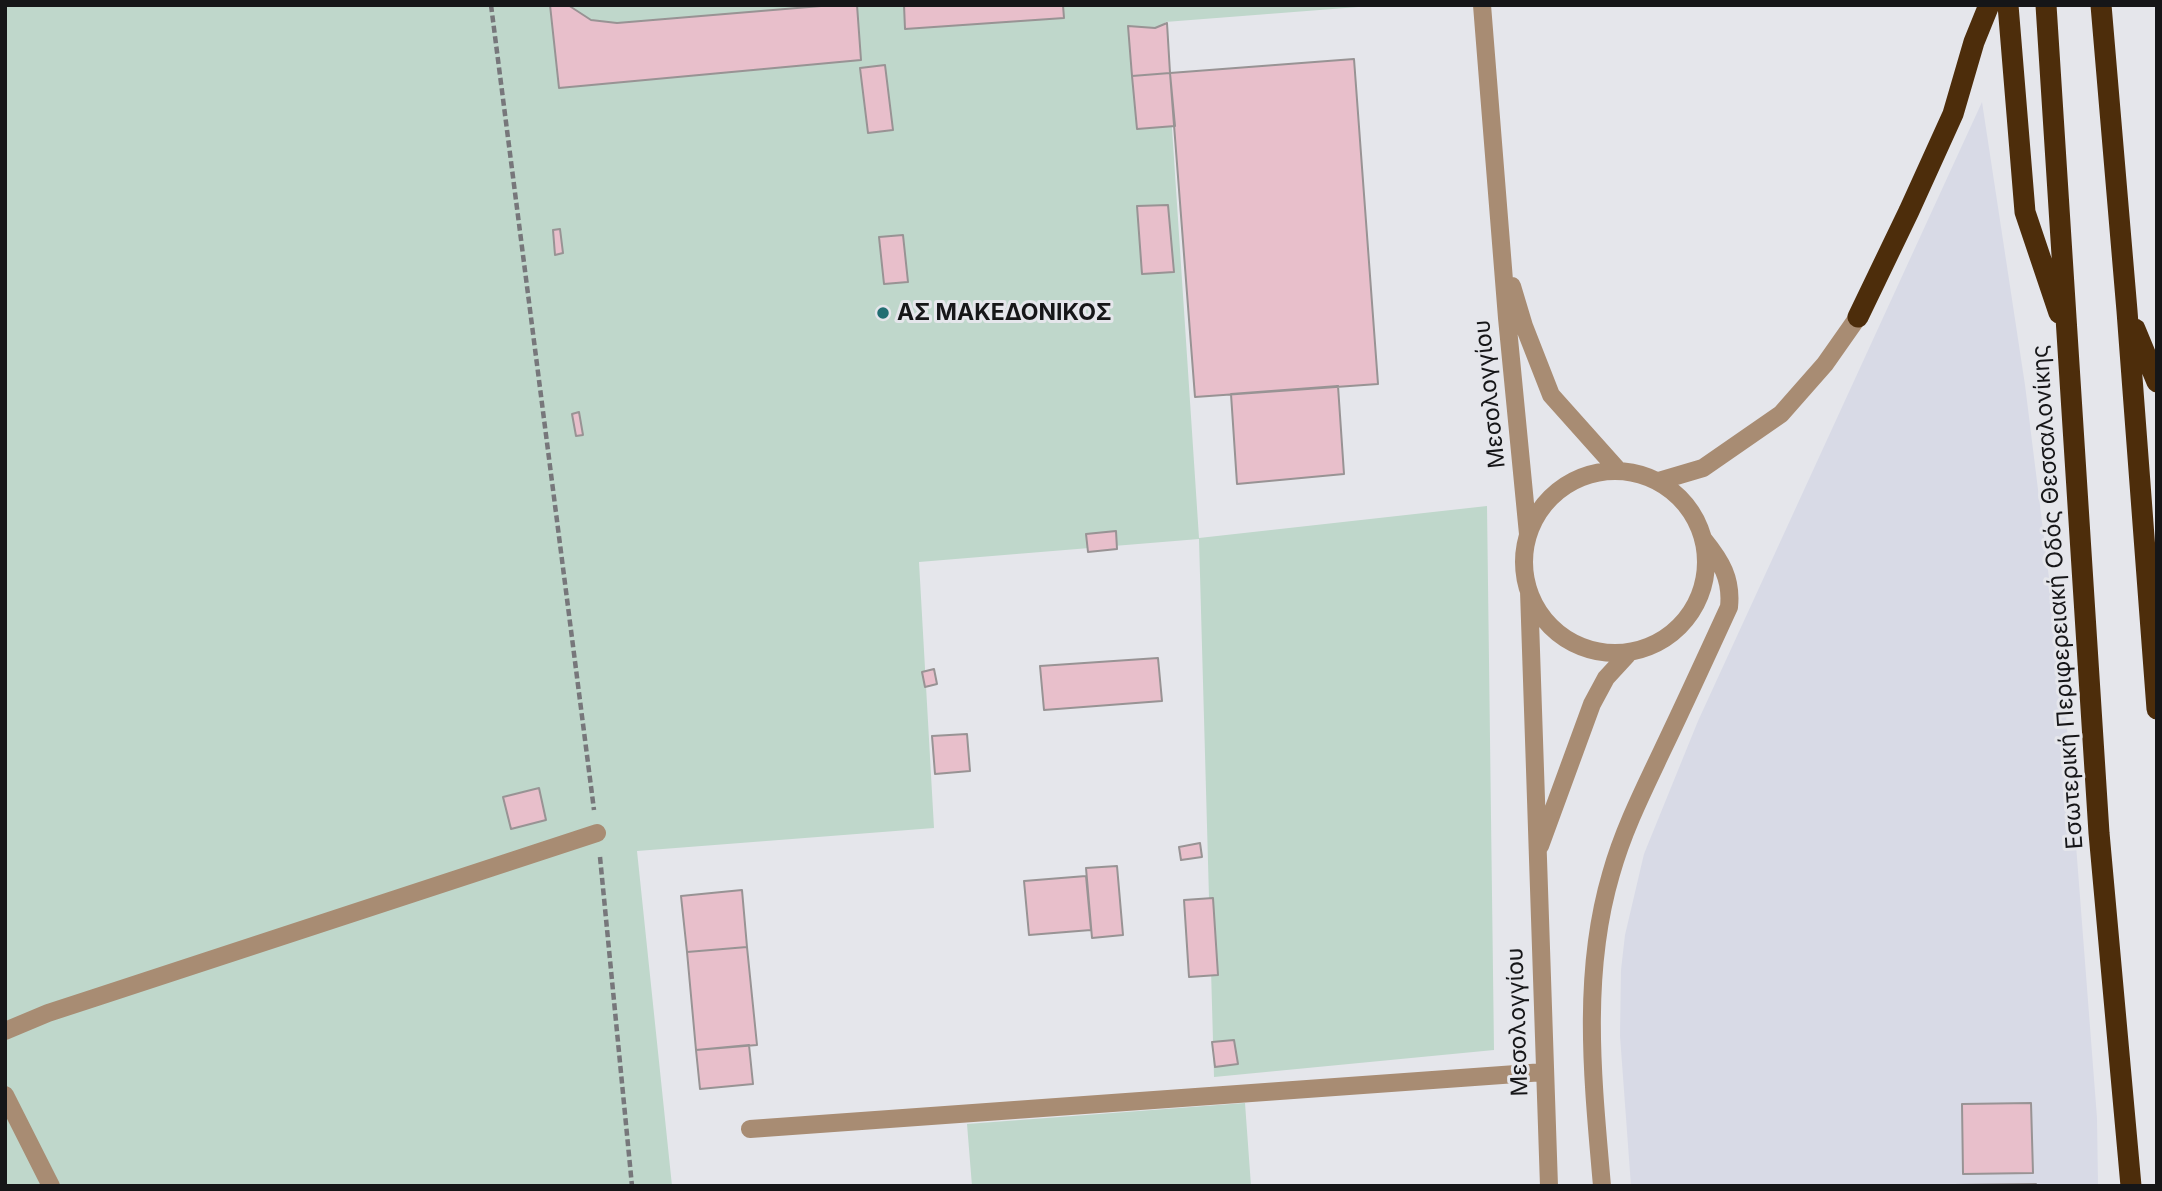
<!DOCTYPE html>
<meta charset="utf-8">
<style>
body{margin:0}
#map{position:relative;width:2162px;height:1191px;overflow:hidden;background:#e5e6eb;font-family:Inter,sans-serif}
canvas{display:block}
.frame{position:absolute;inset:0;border:7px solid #161618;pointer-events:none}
</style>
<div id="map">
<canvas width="2162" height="1191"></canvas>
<div class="frame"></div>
</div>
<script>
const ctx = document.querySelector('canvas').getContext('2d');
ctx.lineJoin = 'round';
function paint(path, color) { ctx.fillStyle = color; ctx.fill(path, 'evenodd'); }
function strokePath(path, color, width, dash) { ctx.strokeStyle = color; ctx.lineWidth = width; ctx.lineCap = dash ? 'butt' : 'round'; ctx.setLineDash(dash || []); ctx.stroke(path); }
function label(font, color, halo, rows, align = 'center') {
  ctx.font = font + ' Inter,sans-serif'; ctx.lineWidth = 6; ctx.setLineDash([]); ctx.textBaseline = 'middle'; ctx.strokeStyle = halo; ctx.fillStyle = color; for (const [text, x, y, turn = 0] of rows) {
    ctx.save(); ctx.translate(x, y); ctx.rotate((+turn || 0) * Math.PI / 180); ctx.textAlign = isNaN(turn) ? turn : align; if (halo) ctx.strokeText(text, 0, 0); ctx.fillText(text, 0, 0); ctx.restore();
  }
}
const built = new Path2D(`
 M1982 102 2025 385 2066 715 2097 1118 2098 1186H1631L1620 1036 1621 970 1625 935 1644 854 1698 721Z`);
const green = new Path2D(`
 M5 5H1384L1165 22 1199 538 1487 506 1494 1050 1214 1077 1199 539 919 562 934 828 637 851 672 1186H5Z
 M1245 1103 1251 1186H972L967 1124Z`);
const building = new Path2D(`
 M550 5H568L591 20 617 23 833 5H857L861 60 559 88Z
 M904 5H1063L1064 18 905 29Z
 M1167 23 1170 73 1132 76 1128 26 1155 28Z
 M1354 59 1378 384 1195 397 1170 73Z
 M885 65 893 130 868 133 860 68Z
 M1170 73 1175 126 1137 129 1132 76Z
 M1168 205 1174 272 1142 274 1137 206Z
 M560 229 563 253 555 255 553 230Z
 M903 235 908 282 884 284 879 237Z
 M1338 386 1344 474 1237 484 1231 394Z
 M579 412 583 435 576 436 572 414Z
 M1116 531 1117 549 1088 552 1086 534Z
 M1158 658 1162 701 1044 710 1040 666Z
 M934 669 937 684 925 687 922 672Z
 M967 734 970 771 935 774 932 736Z
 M539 788 546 820 511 829 503 797Z
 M1200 843 1202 857 1181 860 1179 847Z
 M1117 866 1123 935 1092 938 1086 868Z
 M1086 876 1091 930 1029 935 1024 881Z
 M742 890 747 947 687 952 681 896Z
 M1213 898 1218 975 1189 977 1184 900Z
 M747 947 757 1045 696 1050 687 952Z
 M1234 1040 1238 1064 1215 1067 1212 1042Z
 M749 1045 753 1084 700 1089 696 1050Z
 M2031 1103 2033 1173 1963 1174 1962 1104Z
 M2036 1184V1186L1954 1185Z`);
const path = new Path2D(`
 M491 5 594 810
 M600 857 632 1186`);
const minor = new Path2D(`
 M1482 5 1507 318 1528 534
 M1512 286 1524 326 1551 395 1618 470
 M1524 562a91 91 0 1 1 182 0a91 91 0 1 1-182 0Z
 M1659 481 1703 468 1781 414 1825 364 1858 317
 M1529 591 1549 1186
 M1540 846 1592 704 1606 678 1629 653
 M5 1031 48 1013 94 998 597 833
 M5 1095 51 1186
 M750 1129 1544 1072
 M1602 1186C1593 1082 1581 976 1611 874 1623 831 1643 791 1662 751 1685 703 1707 655 1729 607 1732 579 1721 561 1704 540`);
const highway = new Path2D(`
 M2008 5 2025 212 2059 313
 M2046 5 2099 833 2131 1186
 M2101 5 2127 311 2157 709
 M1858 317 1909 211 1953 114 1974 42 1989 5
 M2135 329 2157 382`);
const markers = [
 [883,313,7,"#226e73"]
];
const poiNames = [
 ["ΑΣ ΜΑΚΕΔΟΝΙΚΟΣ",897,313]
];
const streetNames = [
 ["Μεσολογγίου",1490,394,-96],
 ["Εσωτερική Περιφερειακή Οδός Θεσσαλονίκης",2058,597,-94],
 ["Μεσολογγίου",1518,1022,-92]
];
paint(built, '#d8dae6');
paint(green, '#bfd7cb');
paint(building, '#e8bfcb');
strokePath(building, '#989394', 2);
strokePath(path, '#77777b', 4.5, [7, 3.5]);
strokePath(minor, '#a88c73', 18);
strokePath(highway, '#4d2d0b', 21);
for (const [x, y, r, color] of markers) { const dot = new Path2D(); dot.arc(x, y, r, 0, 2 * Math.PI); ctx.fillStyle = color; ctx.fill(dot); strokePath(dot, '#e5e6eb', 2.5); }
label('bold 23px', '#161618', '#e5e6eb', poiNames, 'left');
label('23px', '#161618', '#e5e6eb', streetNames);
</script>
